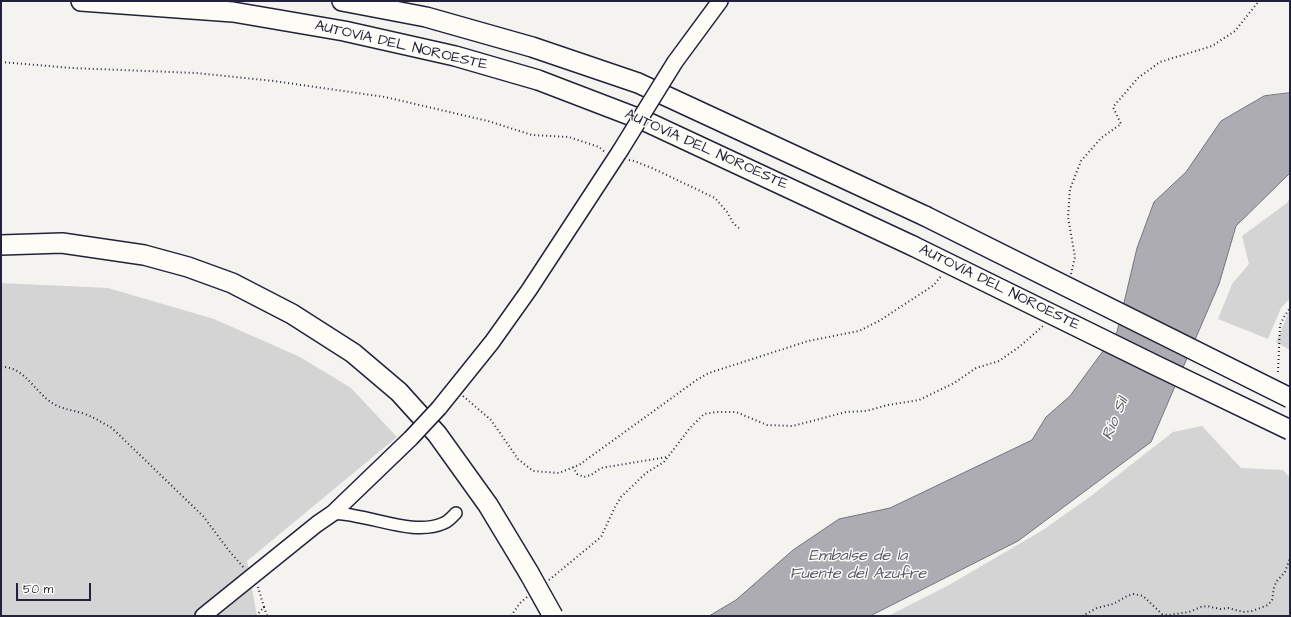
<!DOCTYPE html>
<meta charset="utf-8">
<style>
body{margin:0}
#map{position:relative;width:1291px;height:617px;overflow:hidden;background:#f4f3ef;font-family:"Architects Daughter",sans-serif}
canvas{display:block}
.frame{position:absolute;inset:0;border:2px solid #22223b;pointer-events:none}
.scale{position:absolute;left:16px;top:583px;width:75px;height:18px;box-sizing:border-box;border:2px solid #22223b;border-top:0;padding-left:5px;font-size:12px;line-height:14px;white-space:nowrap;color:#22223b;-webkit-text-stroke:3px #fdfcf7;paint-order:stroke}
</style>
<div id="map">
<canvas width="1291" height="617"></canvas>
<div class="frame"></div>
<div class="scale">50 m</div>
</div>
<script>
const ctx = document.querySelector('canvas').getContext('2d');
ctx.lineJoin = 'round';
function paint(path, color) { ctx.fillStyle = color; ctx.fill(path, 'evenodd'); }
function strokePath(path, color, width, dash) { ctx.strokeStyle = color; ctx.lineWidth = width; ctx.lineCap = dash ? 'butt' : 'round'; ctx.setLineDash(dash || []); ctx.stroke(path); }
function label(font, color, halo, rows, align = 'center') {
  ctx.font = font + ' "Architects Daughter",sans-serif'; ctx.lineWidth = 3; ctx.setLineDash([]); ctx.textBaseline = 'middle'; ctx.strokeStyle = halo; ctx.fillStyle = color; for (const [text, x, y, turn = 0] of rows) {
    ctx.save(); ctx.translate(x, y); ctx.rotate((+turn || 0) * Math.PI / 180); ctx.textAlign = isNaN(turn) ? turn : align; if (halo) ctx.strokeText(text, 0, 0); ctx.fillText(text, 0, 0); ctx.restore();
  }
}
const green = new Path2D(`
 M1290 197V298L1281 308 1268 339 1218 319 1232 284 1249 264 1242 236 1287 203Z
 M1 283 108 288 214 319 300 357 351 388 397 437 247 561 257 616H1Z
 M1290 309V350L1276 342Z
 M1202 426 1241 468 1283 470 1290 478V616H888L949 585 1043 530 1091 496 1173 432Z`);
const water = new Path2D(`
 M1290 93V173L1236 226 1219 284 1151 442 1018 541 870 616H709L736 600 793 550 839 519 890 508 1032 440 1046 417 1070 396 1117 332 1137 248 1154 202 1186 172 1221 121 1264 96Z`);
const path = new Path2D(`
 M1 62 72 68 196 73 274 81 385 97 488 121 532 135 569 137 599 147 605 152
 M629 160 634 161 652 168 715 198 727 212 733 223 740 229
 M1071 274 1075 257 1068 217 1070 189 1081 161 1101 138 1121 124 1113 107 1138 78 1160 62 1212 46 1235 31 1259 1
 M1 367C22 366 33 388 48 400 61 410 70 409 85 414 95 418 103 423 112 428L203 516 230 552 244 568
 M1278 372 1280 325 1284 317 1290 308
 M463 396 491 420 518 459 533 471 559 473 579 465 698 379 709 373 808 341 859 331 879 321 934 285 941 276
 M573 467 577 474 584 477 591 475 601 468 667 457
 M549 580 601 537 615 507 621 497 646 473 664 462 690 428 704 414 716 412H736L767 425 793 426 846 412 866 411 888 405 919 400 954 383 976 368 999 361 1019 347 1043 326
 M264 607 267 616
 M256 616 264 607 258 587
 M511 616 520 603 527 597
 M1082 616 1097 608 1113 604 1127 596 1134 594 1143 596 1162 614 1169 615 1189 612 1201 607 1207 606 1220 609 1228 608 1243 612 1252 611 1268 605 1272 600 1274 588 1276 582 1285 572 1290 558`);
const street = new Path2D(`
 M333 513C340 514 348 514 355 516 382 520 418 535 444 523 449 521 453 516 456 513`);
const secondary = new Path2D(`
 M675 62 720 1
 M439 408 492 342 529 290 620 151
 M203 616 317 524 333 513 411 438`);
const highway = new Path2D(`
 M81 1 233 12 344 31 455 56 538 80 645 121 913 246
 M342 1 426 17 532 47 638 83 925 216
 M1 245 62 243 144 255 188 267 232 283 292 314 353 353 399 392 437 434 488 505 529 573`);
const secondaryBridge = new Path2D(`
 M620 151 675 62
 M411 438 439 408`);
const highwayBridge = new Path2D(`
 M925 216 1290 398
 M913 246 1157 366 1290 430
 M529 573 553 616`);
const streetNames = [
 ["AUTOVÍA DEL NOROESTE",401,46,13],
 ["AUTOVÍA DEL NOROESTE",706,150,24],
 ["AUTOVÍA DEL NOROESTE",999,288,26]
];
const waterNames = [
 ["Río Sil",1116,419,-67],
 ["Embalse de la",858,557],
 ["Fuente del Azufre",858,575]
];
paint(green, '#d5d4d5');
paint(water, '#acacb2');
strokePath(water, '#757582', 1);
strokePath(street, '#22223b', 14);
strokePath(secondary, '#22223b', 18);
strokePath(highway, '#22223b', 22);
strokePath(path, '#22223b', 2, [1, 3]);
strokePath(street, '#fdfcf7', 11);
strokePath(secondary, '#fdfcf7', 15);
strokePath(highway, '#fdfcf7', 19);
strokePath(secondaryBridge, '#22223b', 18, []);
strokePath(highwayBridge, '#22223b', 22, []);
strokePath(secondaryBridge, '#fdfcf7', 15);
strokePath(highwayBridge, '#fdfcf7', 19);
label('15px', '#22223b', '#fdfcf7', streetNames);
label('italic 16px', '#59596b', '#fdfcf7', waterNames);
</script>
